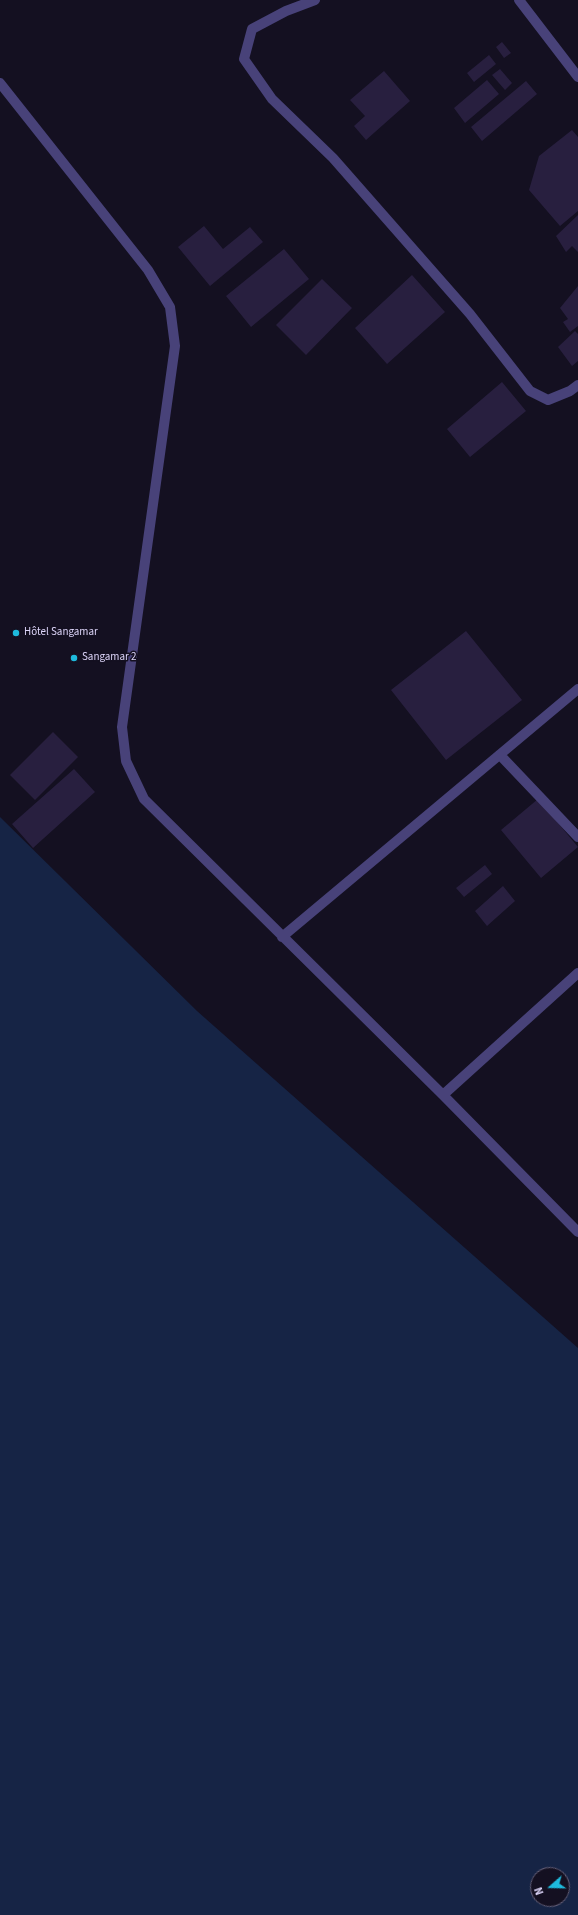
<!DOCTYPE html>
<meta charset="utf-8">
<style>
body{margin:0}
#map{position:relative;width:578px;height:1915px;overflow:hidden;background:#141021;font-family:"Source Sans 3",sans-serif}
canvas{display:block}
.north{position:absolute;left:530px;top:1867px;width:40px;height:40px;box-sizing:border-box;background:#141021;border:1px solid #645f77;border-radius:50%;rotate:250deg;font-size:11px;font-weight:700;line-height:16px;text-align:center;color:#ddd5f9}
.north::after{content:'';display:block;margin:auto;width:14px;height:18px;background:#1ebadd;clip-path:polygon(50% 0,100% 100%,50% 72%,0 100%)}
</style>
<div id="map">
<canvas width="578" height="1915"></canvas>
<div class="north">N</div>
</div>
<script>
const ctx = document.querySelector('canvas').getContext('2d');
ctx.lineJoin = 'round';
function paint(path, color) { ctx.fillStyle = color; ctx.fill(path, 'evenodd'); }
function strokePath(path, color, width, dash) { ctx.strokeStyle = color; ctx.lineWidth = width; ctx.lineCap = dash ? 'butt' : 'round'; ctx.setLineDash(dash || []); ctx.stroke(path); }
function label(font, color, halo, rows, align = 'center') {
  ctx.font = font + ' "Source Sans 3",sans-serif'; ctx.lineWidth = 3; ctx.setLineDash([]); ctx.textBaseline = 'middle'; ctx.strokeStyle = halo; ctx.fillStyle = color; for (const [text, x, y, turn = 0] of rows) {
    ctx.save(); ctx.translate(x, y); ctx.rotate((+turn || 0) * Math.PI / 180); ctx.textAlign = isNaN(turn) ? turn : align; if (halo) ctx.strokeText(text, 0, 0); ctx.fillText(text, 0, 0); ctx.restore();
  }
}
const water = new Path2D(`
 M0 817 197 1011 578 1348V1915H0ZM538 1875H562V1899H538Z`);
const building = new Path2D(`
 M502 42 511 53 504 58 496 47Z
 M489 55 496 64 474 82 467 73Z
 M500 69 512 83 505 90 492 75Z
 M384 71 410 101 366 140 354 126 365 116 350 100Z
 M487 80 499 94 465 123 454 108Z
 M526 81 537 94 482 141 471 127Z
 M572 130 578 137V211L560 226 529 190 539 156Z
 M578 215V252L572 246 566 252 556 236Z
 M204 226 223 249 250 227 263 242 210 286 178 247Z
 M284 249 309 279 251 327 226 296Z
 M412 275 445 312 387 364 355 328Z
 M322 279 352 308 306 355 276 325Z
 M578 286V326L570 332 563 322 568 319 560 308Z
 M575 331 578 334V361L572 366 558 347Z
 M502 382 526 411 470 457 447 429Z
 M466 631 522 700 446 760 391 690Z
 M53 732 78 757 35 800 10 775Z
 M74 769 95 792 33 848 12 824Z
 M538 799 578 847 541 878 501 830Z
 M485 865 492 874 464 897 456 888Z
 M503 886 515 901 487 926 475 911Z`);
const minor = new Path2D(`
 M315 0 286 11 252 29 244 59 272 99 333 158 470 314 530 391 548 400 570 391 578 385
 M519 0 578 77
 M0 83 148 270 170 307 175 346 122 727 126 761 144 799 443 1095 578 1232
 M500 755 578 837
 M282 937 578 689
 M443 1095 578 973`);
const markers = [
 [16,633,4,"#1ebadd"],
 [74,658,4,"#1ebadd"]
];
const poiNames = [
 ["Hôtel Sangamar",24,633],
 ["Sangamar 2",82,658]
];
paint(water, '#162445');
paint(building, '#281f3f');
strokePath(minor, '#484279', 10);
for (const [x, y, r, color] of markers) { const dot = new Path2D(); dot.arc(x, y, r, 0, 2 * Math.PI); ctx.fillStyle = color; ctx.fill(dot); strokePath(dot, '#141021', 1.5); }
label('11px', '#ddd5f9', '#141021', poiNames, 'left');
</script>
